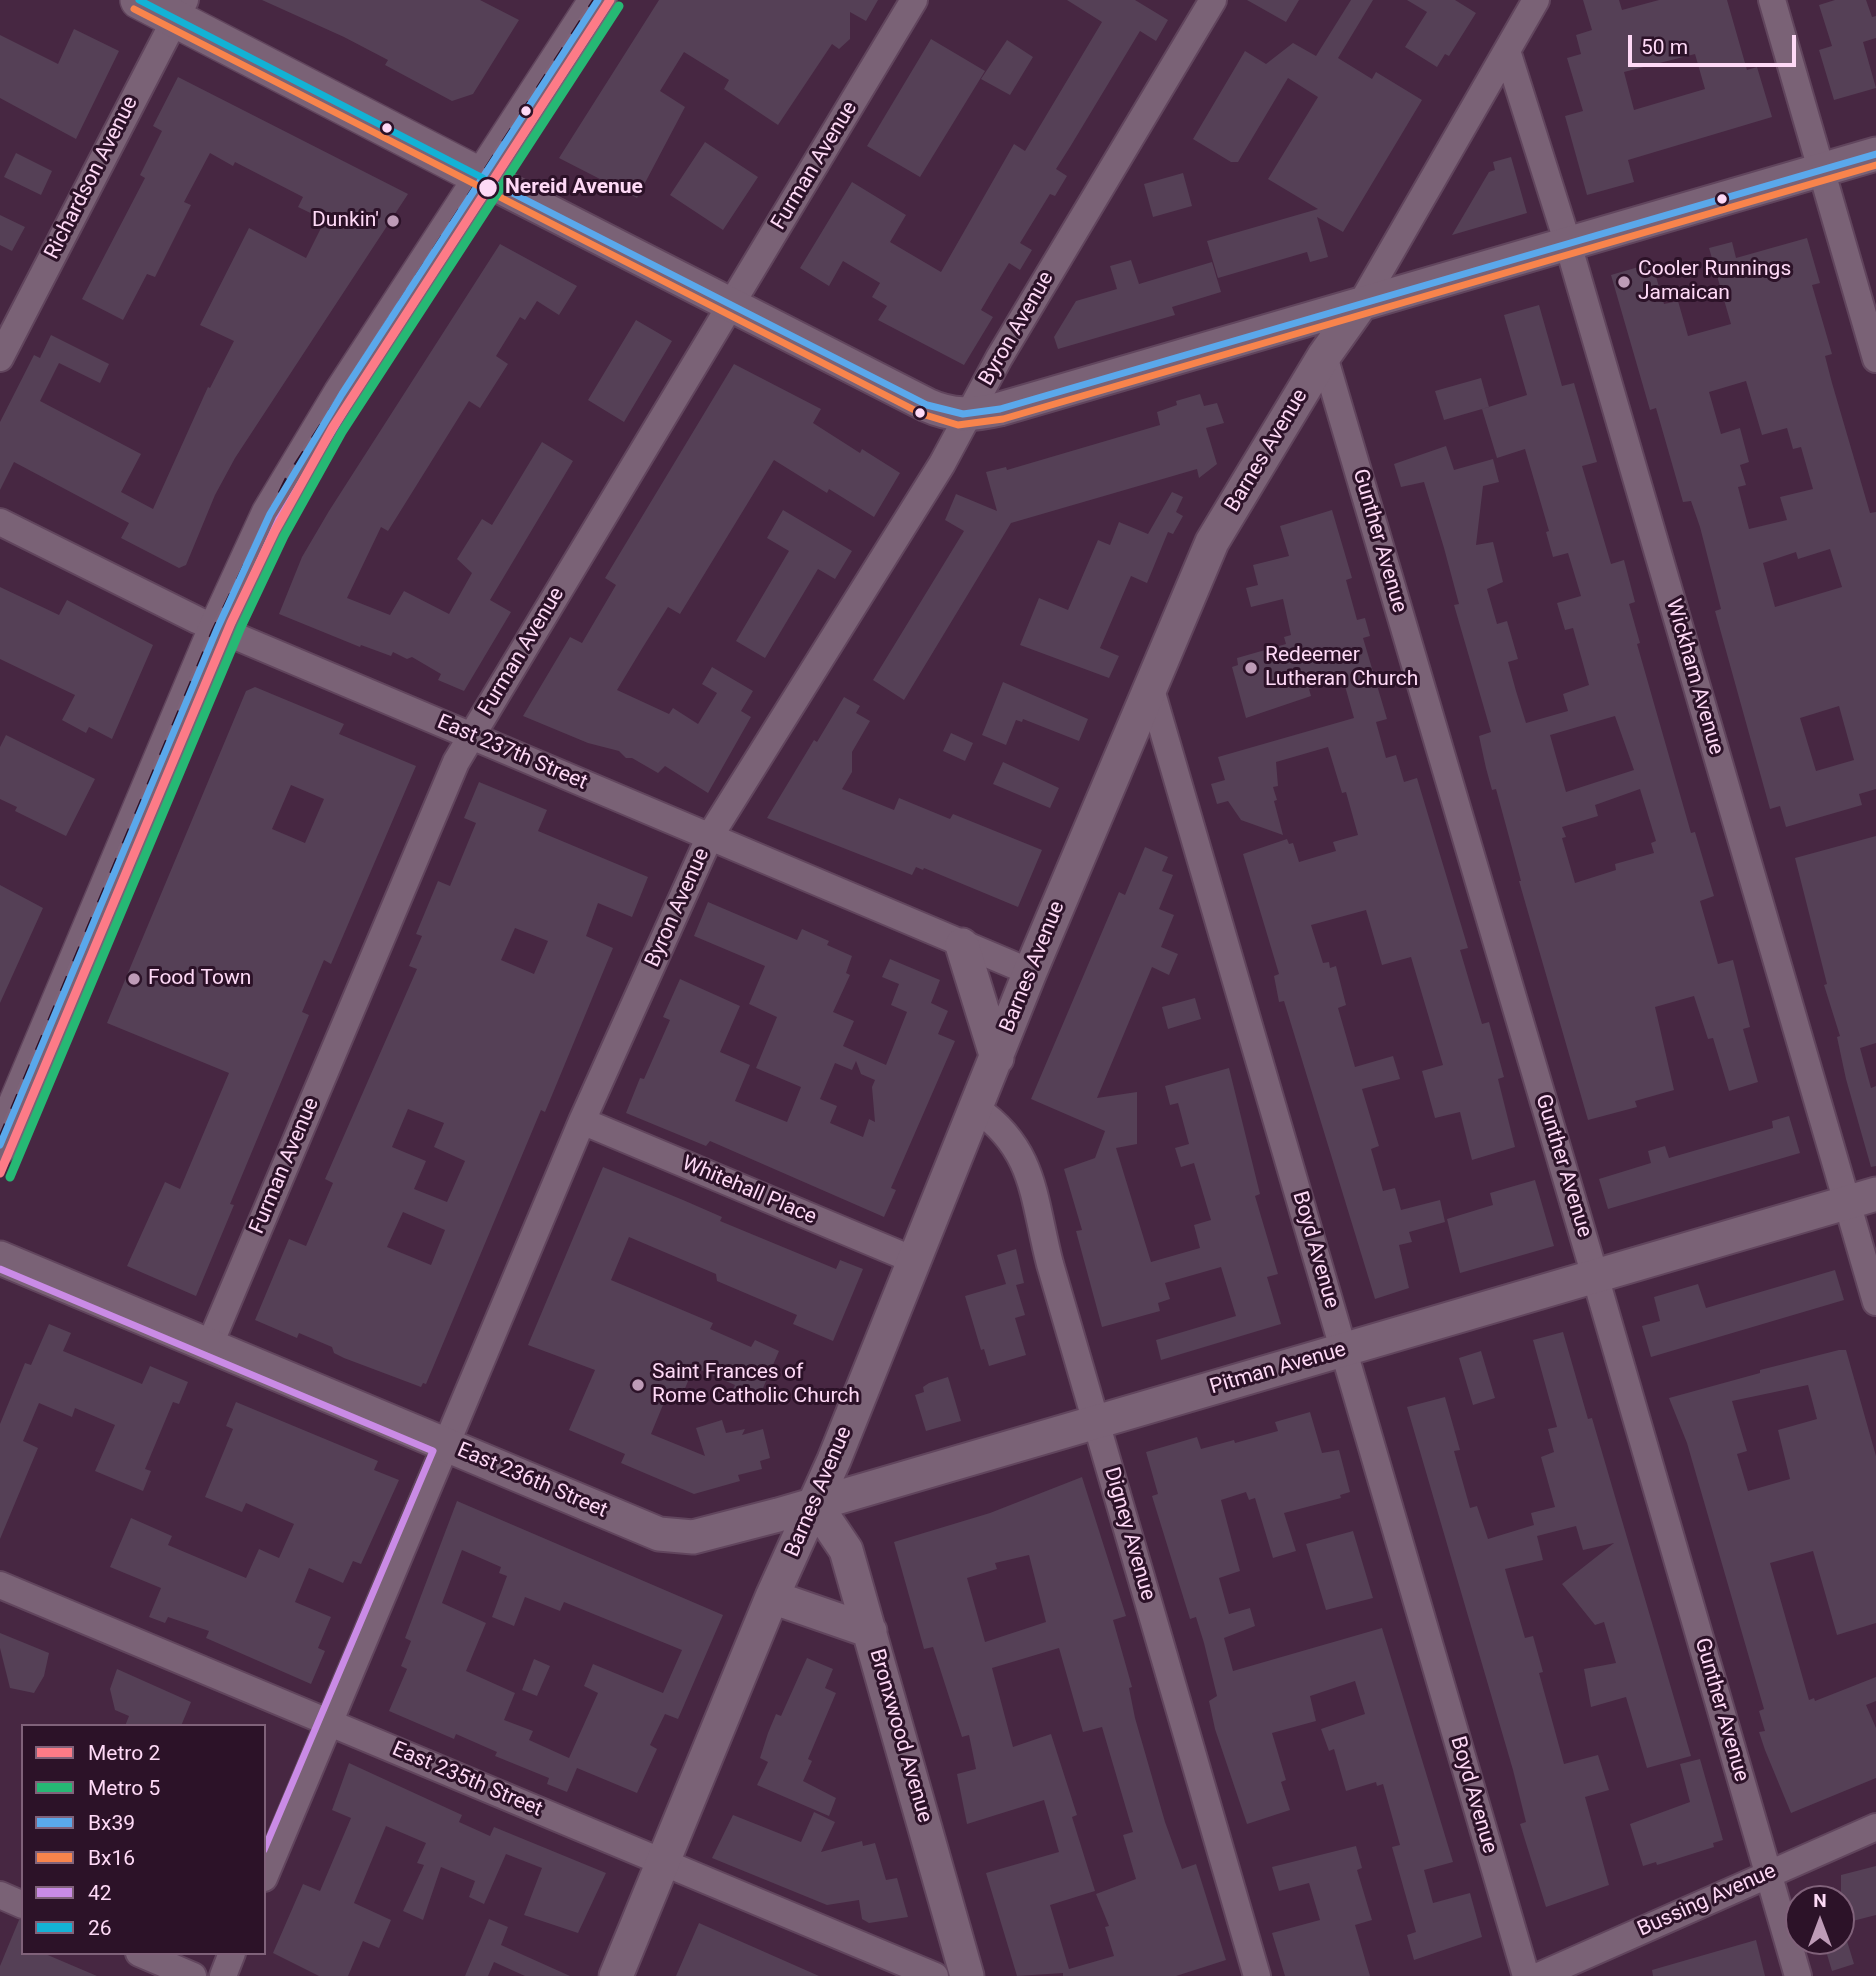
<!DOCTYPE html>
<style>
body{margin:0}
#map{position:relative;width:1876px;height:1976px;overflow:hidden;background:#472742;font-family:Roboto,sans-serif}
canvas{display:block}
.legend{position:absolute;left:21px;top:1724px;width:245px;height:231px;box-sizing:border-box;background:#2c1228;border:2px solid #80627a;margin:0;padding:9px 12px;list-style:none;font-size:21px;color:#fed9f6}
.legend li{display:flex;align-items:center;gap:14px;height:35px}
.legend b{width:35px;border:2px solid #80627a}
.north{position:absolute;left:1785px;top:1885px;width:70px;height:70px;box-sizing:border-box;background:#2c1228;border:2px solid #80627a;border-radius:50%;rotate:0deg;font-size:19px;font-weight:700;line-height:28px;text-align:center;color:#fed9f6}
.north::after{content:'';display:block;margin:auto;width:24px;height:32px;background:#be9bb7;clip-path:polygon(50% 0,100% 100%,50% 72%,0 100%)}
.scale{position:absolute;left:1628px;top:35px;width:168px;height:32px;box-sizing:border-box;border:4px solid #fed9f6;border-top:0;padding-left:9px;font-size:21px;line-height:24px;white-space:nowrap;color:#fed9f6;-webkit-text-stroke:5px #2c1228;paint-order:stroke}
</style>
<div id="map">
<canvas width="1876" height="1976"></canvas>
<ul class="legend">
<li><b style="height:9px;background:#fd7b87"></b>Metro 2</li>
<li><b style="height:9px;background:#26b874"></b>Metro 5</li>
<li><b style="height:9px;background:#5aa8eb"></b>Bx39</li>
<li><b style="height:9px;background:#f8844c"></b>Bx16</li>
<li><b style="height:9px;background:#ca8be6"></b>42</li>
<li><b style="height:9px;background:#13b2d5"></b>26</li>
</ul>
<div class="north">N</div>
<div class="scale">50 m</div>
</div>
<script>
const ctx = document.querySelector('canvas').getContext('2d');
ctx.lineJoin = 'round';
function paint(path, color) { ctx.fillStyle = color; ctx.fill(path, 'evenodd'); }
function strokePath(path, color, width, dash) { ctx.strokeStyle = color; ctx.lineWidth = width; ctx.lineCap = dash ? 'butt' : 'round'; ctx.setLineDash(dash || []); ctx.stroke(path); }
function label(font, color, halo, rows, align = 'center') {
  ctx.font = font + ' Roboto,sans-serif'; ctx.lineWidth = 6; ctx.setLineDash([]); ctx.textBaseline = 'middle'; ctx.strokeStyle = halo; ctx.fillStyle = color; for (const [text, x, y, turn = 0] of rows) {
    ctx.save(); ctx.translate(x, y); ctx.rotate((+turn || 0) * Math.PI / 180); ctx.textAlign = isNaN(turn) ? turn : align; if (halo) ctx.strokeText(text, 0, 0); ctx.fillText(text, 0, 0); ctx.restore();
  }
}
const building = new Path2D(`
 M262 0H480L519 20 473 94 452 101 385 65 388 60 344 37Z
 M659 0H878L866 21 850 12V39L839 49 832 44 778 125 724 89 729 80 684 52 660 91 685 107 637 198 559 158Z
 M1067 0H1135L1168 20 1156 41 1140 31 1070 147 1056 169 1067 176 1055 196 1050 194 1020 243 1032 250 1020 270 1009 263 995 286 981 310 993 317 964 365 878 320 887 306 872 297 880 283 843 261 829 286 800 268 852 182 906 215 890 242 941 272 1014 144 1025 151 1102 22Z
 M1247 0H1299L1286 22Z
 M1351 0H1373L1338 58 1372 79 1376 72 1422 100 1343 232 1317 217 1328 257 1310 262 1307 252 1218 278 1207 241 1318 209 1268 179 1318 97 1288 78 1238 162H1231L1193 139 1245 51 1266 64 1293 43 1316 56Z
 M1407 0H1455L1476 13 1449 56 1445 54 1437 67 1405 47 1427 12Z
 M1583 0H1619L1622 10 1659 0H1727L1747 70 1757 67 1772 117 1628 160 1634 182 1587 195 1565 116 1583 111 1567 58 1581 54 1576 35 1592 30ZM1695 54 1705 89 1634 110 1624 72Z
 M1835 0H1866L1872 17 1876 16V38L1863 42 1876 88 1834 100 1819 50 1832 46 1819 5Z
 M74 29 119 51 76 139 0 98V35L58 64Z
 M931 39 985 71 920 177 867 146Z
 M1007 40 1033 57 1010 95 981 79Z
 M178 77 408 194 235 458 215 495 186 565 179 568 121 538 129 523 14 462 0 490V422L34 355 40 358 51 335 109 364 100 383 59 363 40 401 141 454 121 492 153 509 208 387 210 388 234 341 200 325 249 228 306 258 325 220 298 207 303 197 235 162 233 166 210 153 184 202 191 205 155 277 147 274 123 320 82 299 145 178 140 175 162 131 153 126Z
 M705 142 758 177 723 230 670 195Z
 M16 153 52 171 41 195 4 177Z
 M1511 157 1527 213 1452 235 1489 172 1495 170 1493 162Z
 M1183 173 1192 206 1153 217 1144 184Z
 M0 215 25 227 12 251 0 245Z
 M1807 238 1820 283 1812 285 1832 354 1825 356 1832 383 1870 513 1876 512V789L1859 794 1862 805 1786 827 1780 806 1770 809 1715 611 1721 609 1700 527 1691 501 1683 502 1656 408 1650 410 1611 275 1652 263 1664 304 1678 301 1688 336 1731 324 1709 248 1732 242 1736 258ZM1746 381 1762 435 1787 428 1793 449 1801 447 1813 489 1780 497 1787 520 1749 529 1738 487 1746 485 1740 465 1749 462 1740 428 1721 434 1709 392ZM1830 549 1842 587 1775 607 1763 563 1796 552 1798 559ZM1839 706 1854 760 1816 771 1800 718Z
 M500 244 577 286 559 315 537 301 525 320 520 317 496 356 508 364 480 408 469 401 388 531 381 527 347 598 390 615 404 591 449 614 472 573 457 559 482 519 492 525 542 442 573 461 490 600 511 612 464 691 438 680 441 674 412 657 407 659 393 652 391 656 361 645 360 647 279 614 302 557 329 511Z
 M1131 260 1139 284 1212 262 1221 292 1172 307 1175 315 1058 349 1054 337 1076 301 1117 289 1110 266Z
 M1539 305 1562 386 1574 383 1597 462 1582 466 1611 564 1624 560 1635 602 1629 604 1640 643 1637 644 1691 833 1695 832 1714 896 1700 901 1718 964 1733 960 1750 1027 1743 1029 1758 1082 1729 1091 1713 1038 1708 1039 1694 996 1655 1007 1674 1090 1635 1101 1637 1107 1588 1120 1519 881H1521L1496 789 1492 790 1486 768 1479 736 1491 732 1454 605 1459 604 1444 548 1424 482 1401 487 1394 464 1446 446 1454 470 1493 459 1499 482 1483 486 1476 545 1493 542 1503 582 1487 589 1497 624 1507 621 1518 659 1508 662 1516 691 1526 723 1568 711 1563 694 1589 685 1573 628 1565 630 1557 603 1581 596 1568 553 1553 557 1546 532 1549 531 1525 449 1497 458 1482 409 1527 395 1504 315ZM1615 716 1634 770 1566 792 1550 735ZM1640 789 1656 841 1651 843 1654 853 1615 864 1616 870 1575 883 1562 838 1566 837 1562 827 1598 816 1595 805Z
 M636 320 672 341 624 422 588 400Z
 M734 364 821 409 813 423 860 453 862 449 900 473 874 517 829 489 827 493 774 460 680 614 668 607 643 647 617 690 669 714 673 708 698 724 717 693 702 684 712 667 753 691 741 711 751 717 708 793 665 766 658 773 632 758H626L619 751 588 743 523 716 570 637 582 643 616 585 605 578Z
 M1481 378 1489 407 1444 420 1435 391Z
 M1200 394 1204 406 1217 403 1224 423 1206 428 1217 464 1199 478 1197 469 1011 523 904 700 873 680 964 531 945 520 956 494 997 511 986 472 1006 467 1007 470 1160 425 1157 412 1177 405 1176 401Z
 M1172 492 1183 497 1176 512 1183 516 1173 534 1168 532 1147 583 1131 576 1100 648 1119 656 1109 678 1020 645 1039 598 1068 610 1098 540 1110 545 1119 522 1148 534Z
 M783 510 852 551 835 579 818 569 765 658 736 641 789 551 767 538Z
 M1332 510 1352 578 1346 580 1357 620 1365 618 1370 636 1363 638 1387 719 1376 722 1386 758 1396 755 1404 782 1417 778 1468 948 1460 950 1482 1024 1489 1022 1504 1077 1498 1079 1515 1147 1472 1160 1460 1112 1435 1118 1422 1071 1443 1065 1411 957 1382 965 1366 910 1311 925 1323 963 1329 962 1330 968 1336 966 1346 1005 1338 1008 1355 1067 1393 1056 1400 1079 1362 1089 1379 1146 1371 1149 1383 1191 1395 1188 1401 1210 1440 1200 1445 1222 1409 1232 1412 1242 1399 1245 1409 1288 1375 1299 1284 1001 1279 1002 1274 976 1279 974 1243 854 1287 839 1289 844 1293 843 1299 862 1336 851 1333 842 1358 835 1346 792 1342 793 1328 747 1276 762 1278 786 1273 787 1277 800 1274 801 1283 835 1241 820 1228 801 1217 804 1211 784 1225 780 1218 757 1354 718 1343 679 1309 689 1311 696 1246 718 1232 667 1238 665 1237 658 1286 644 1284 637 1291 635 1283 599 1251 607 1246 588 1258 585 1253 565 1289 556 1280 526Z
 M0 587 59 615 67 600 153 645 112 739 89 727 86 733 62 720 75 695 0 659Z
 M1003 682 1088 719 1079 741 1023 719 1022 722 1016 720 1006 745 982 735Z
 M255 687 344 724 339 734 416 766 331 964 324 960 302 1012 309 1015 230 1204 234 1205 196 1296 127 1266 165 1182 180 1189 229 1073 107 1023 246 691ZM291 785 324 799 305 843 272 829Z
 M844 697 860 706 856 713 870 721 852 752V772L842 789 894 810 899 798 950 819 953 814 1042 850 1018 907 924 868 923 870 916 867 912 875 767 818 814 740 817 742Z
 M951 733 973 743 965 761 943 751Z
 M6 735 95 779 66 836 15 811 17 807 0 799V747Z
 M1003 762 1059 788 1050 808 993 784Z
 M479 782 547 810 538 831 648 877 632 917 598 903 586 936 613 948 545 1112 541 1110 426 1384 423 1383 421 1387 344 1358 334 1353 332 1347 299 1333 297 1338 255 1320 289 1239 306 1246 333 1183 325 1179 417 969 409 966 422 936 416 934 438 881 450 886 476 823 464 818ZM515 928 548 941 534 974 501 960ZM408 1109 444 1123 434 1147 465 1161 447 1202 414 1189 426 1161 392 1147ZM403 1212 445 1230 431 1265 387 1247Z
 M1876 836V1043L1860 1048 1871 1088 1876 1086V1166L1871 1167 1846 1079 1837 1037 1840 1036 1824 985 1827 984 1795 858Z
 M1145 847 1168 857 1162 871 1173 875 1159 909 1174 915 1161 947 1178 954 1169 975 1152 967 1097 1098 1137 1092V1144L1116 1148 1151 1262 1200 1248 1194 1225 1211 1220 1194 1163 1181 1167 1175 1148 1189 1144 1178 1103 1170 1105 1165 1086 1229 1068 1260 1194 1255 1196 1278 1274 1267 1277 1281 1324 1161 1360 1156 1340 1236 1316 1221 1267 1165 1283 1170 1299 1158 1303 1160 1311 1102 1327 1076 1231 1082 1230 1064 1169 1095 1158 1105 1131 1031 1099 1119 892 1125 895Z
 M0 885 43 908 0 1003Z
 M708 902 797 940 802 929 829 941 827 945 852 956 846 973 850 975 833 1012 854 1021 843 1046 886 1065 907 1012 891 1005 899 984 882 977 890 959 940 980 931 1003 948 1011 938 1034 955 1041 891 1188 896 1190 884 1217 710 1141 706 1146 626 1113 640 1078 644 1079 670 1020 663 1017 680 979 740 1006 720 1052 750 1065 735 1101 787 1122 801 1087 756 1068 777 1017 749 1004 765 966 694 936ZM856 1061 861 1074 875 1080 872 1087 875 1122 869 1119 863 1137 830 1123 837 1106 820 1099 835 1063 852 1070Z
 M1195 998 1201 1019 1168 1029 1162 1007Z
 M1789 1116 1800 1153 1608 1209 1599 1179 1651 1163 1648 1151 1665 1146 1669 1158 1773 1128 1772 1121Z
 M603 1167 683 1200 722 1217 720 1221 836 1269 840 1260 863 1269 833 1341 793 1324 797 1315 717 1281 716 1274 629 1237 611 1280 713 1323 710 1329 751 1347 755 1340 779 1351 757 1402 732 1391 735 1385 694 1367 678 1405 665 1400 651 1434 705 1456 696 1428 722 1420 726 1433 745 1429 742 1435 763 1429 770 1458 760 1461 762 1469 738 1475 740 1481 694 1494 621 1463 625 1454 569 1430 595 1370 528 1345Z
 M1535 1180 1554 1246 1460 1273 1447 1219 1493 1205 1490 1193Z
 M1016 1249 1024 1283 1016 1285 1025 1315 1015 1318 1026 1355 989 1366 984 1349 981 1350 965 1296 1006 1284 997 1255Z
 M1835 1270 1844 1300 1651 1357 1642 1326 1660 1321 1654 1297 1698 1284 1706 1308Z
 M49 1324 71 1333 63 1351 142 1384 150 1366 188 1382 179 1404 173 1402 145 1469 151 1471 143 1491 95 1471 115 1425 75 1408 72 1417 39 1403 23 1441 38 1448 0 1539V1424L25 1363 31 1365Z
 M1563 1332 1588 1419 1592 1418 1691 1756 1647 1768 1626 1697 1591 1707 1584 1669 1616 1663 1604 1622 1595 1625 1562 1584 1614 1543 1583 1550 1576 1526 1537 1536 1543 1560 1505 1569 1508 1580 1525 1638 1533 1636 1543 1672 1539 1673 1564 1764 1598 1755 1609 1790 1585 1797 1609 1885 1546 1907 1520 1824 1526 1822 1513 1770 1407 1407 1445 1397 1460 1450 1454 1451 1470 1508 1477 1506 1488 1539 1534 1525 1531 1513 1555 1507 1541 1457 1554 1452 1548 1429 1557 1427 1533 1340Z
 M1839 1350H1846L1876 1456V1623L1837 1635 1813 1551 1770 1563 1809 1700 1814 1698 1815 1701 1876 1677V1701L1866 1705 1876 1728V1778L1791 1813 1765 1750 1759 1732 1765 1731 1759 1711 1764 1709 1687 1443 1669 1398 1760 1373V1370ZM1808 1385 1817 1419 1778 1430 1790 1479 1748 1491 1737 1454 1747 1451 1732 1401Z
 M1481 1351 1495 1398 1473 1405 1459 1358Z
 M948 1377 961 1421 926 1431 915 1395 924 1392 923 1387 929 1383Z
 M236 1402 378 1461 374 1470 399 1480 361 1564 353 1561 343 1583 309 1568 295 1602 331 1617 318 1648 325 1651 311 1684 206 1638 209 1631 168 1617 165 1623 149 1617 161 1588 110 1567 131 1518 172 1536 168 1545 246 1578 259 1549 279 1558 294 1524 246 1503 242 1512 205 1497 233 1429 226 1426Z
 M1310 1412 1322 1453 1339 1450 1350 1492 1340 1495 1341 1498 1284 1513 1296 1551 1273 1558 1255 1498 1249 1500 1246 1492 1221 1500 1240 1571 1219 1578 1229 1614 1250 1608 1255 1626 1224 1638 1233 1671 1382 1628 1453 1862 1424 1870 1433 1903 1470 1893 1482 1937 1414 1960 1407 1935 1416 1932 1392 1847 1400 1845 1383 1784 1377 1786 1376 1782 1346 1791 1334 1749 1329 1751 1321 1729 1365 1714 1355 1681 1310 1696 1316 1721 1272 1733 1286 1780 1281 1782 1290 1810 1247 1824 1215 1729 1209 1701 1217 1696 1204 1643 1196 1617 1190 1619 1152 1496 1158 1494 1146 1452 1197 1437 1201 1449 1234 1440 1235 1443 1278 1431 1275 1422Z
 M1082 1477 1126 1616 1113 1620 1132 1687 1129 1688 1135 1718 1165 1822 1182 1869 1196 1864 1226 1960 1176 1976H1063V1973L1017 1976 986 1873 1059 1852 1044 1800 967 1824 957 1774 976 1769 969 1735 962 1737 933 1647 924 1649 894 1542 990 1513ZM1029 1555 1046 1622 985 1642 967 1578 997 1569 995 1563ZM1059 1648 1083 1732 1102 1727 1133 1832 1123 1835 1136 1879 1096 1894 1109 1926 1105 1927 1114 1956 1069 1969 1050 1905 1095 1891 1072 1817 1077 1815 1051 1734 1013 1747 992 1668Z
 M457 1501 723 1615 678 1719 665 1714 650 1745 657 1749 637 1793 577 1768 567 1792 547 1784 549 1778 495 1756 497 1752 456 1734 454 1739 389 1711 407 1669 401 1666 411 1641 405 1638ZM462 1550 501 1567 499 1573 507 1576 492 1617 514 1626 525 1597 560 1611 564 1602 682 1650 663 1693 593 1664 584 1686 598 1693 569 1758 529 1740 533 1731 504 1720 515 1693 466 1671 486 1623 442 1603Z
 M1353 1531 1373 1598 1326 1610 1306 1544Z
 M0 1633 49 1653 44 1676 34 1693 10 1688 0 1648Z
 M807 1658 833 1669 825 1688 836 1693 808 1759 812 1761 803 1781 836 1798 829 1816 757 1785 768 1762 760 1758 768 1733 776 1714 781 1716Z
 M534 1659 550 1666 537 1696 522 1690Z
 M117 1669 191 1702 181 1726H125L129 1716 115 1710 110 1689Z
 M1700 1759 1723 1840 1713 1843 1714 1847 1657 1865 1656 1862 1643 1866 1630 1824 1690 1802 1680 1764Z
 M349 1763 462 1815 459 1822 490 1836 494 1827 606 1873 578 1933 524 1915 542 1868 506 1854 484 1904 469 1897 475 1881 441 1867 423 1920 403 1911 424 1865 417 1863 426 1843 386 1826 354 1903 391 1920 379 1948 363 1941 348 1976H319L273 1953 303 1884 320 1891 351 1818 332 1810Z
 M814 1812 835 1822 821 1852 862 1841 863 1846 875 1843 886 1880 897 1878 908 1917 869 1923 862 1919 859 1900 827 1905 712 1858 733 1815 801 1842Z
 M1356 1846 1362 1868 1357 1870 1372 1920 1355 1925 1370 1976H1285L1272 1933 1320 1920 1309 1883 1279 1891 1272 1867Z
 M1876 1866V1915L1841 1924V1875Z
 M489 1919 508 1927 501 1945 570 1976H525L494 1962 488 1976H465Z
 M19 1920H23V1953H43L97 1976H0V1966Z
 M699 1923 819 1976H676Z
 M1756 1940 1765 1976H1653L1652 1970Z
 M1823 1941H1847L1854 1964 1832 1971Z`);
const minor = new Path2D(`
 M1772 0 1876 359
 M1508 54 1568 244 1876 1302
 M1361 304 1536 0
 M1324 356 1595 1276 1798 1976
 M0 358 185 0
 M0 522 197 620 1030 972
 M1150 686 1526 1976
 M977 1109C1036 1150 1033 1199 1050 1264L1257 1976
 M582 1121 916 1261
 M210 1344 456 762 914 0
 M0 1585 935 1976
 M264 1878 582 1121 710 836 942 464 999 358 1213 0
 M0 1895 23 1905
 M139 1953 193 1976
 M223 1976 232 1953
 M1539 1976 1876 1827`);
const tertiary = new Path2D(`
 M483 178 927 405C953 417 973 415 1000 409L1876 154
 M962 945 997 1058
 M0 1258 659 1534 693 1537 778 1515 1876 1194
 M815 1504 846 1550 967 1976
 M772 1597 870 1631
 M616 1976 772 1597 834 1460 1030 972 1212 542 1324 356 1361 304`);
const secondary = new Path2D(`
 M139 0 483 178
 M0 1145 217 629 270 514 342 394 598 0`);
const rail = new Path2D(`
 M0 1139 214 630 287 479 595 0`);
const bus1 = new Path2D(`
 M483 178 927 405 963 414 1000 409 1876 154
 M0 1145 217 629 270 514 342 394 598 0`);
const bus2 = new Path2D(`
 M134 9 922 414 958 425 1003 419 1876 165`);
const bus3 = new Path2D(`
 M10 1149 227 633 279 519 351 400 607 6
 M0 1269 433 1451 264 1850`);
const bus4 = new Path2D(`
 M139 0 483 178`);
const metro1 = new Path2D(`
 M0 1173 231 623 275 531 333 427 610 0`);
const metro2 = new Path2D(`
 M10 1177 241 627 284 536 342 432 619 6`);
const markers = [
 [526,111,6,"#fed9f6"],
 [387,128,6,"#fed9f6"],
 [488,188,10,"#fed9f6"],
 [1722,199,6,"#fed9f6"],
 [393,221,7,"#be9bb7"],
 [1624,282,7,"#be9bb7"],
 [920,413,6,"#fed9f6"],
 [1251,668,7,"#be9bb7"],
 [134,979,7,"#be9bb7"],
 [638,1385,7,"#be9bb7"]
];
const streetNames = [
 ["Furman Avenue",815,166,-59],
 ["Richardson Avenue",92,178,-63],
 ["Byron Avenue",1017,329,-60],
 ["Barnes Avenue",1267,451,-59],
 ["Gunther Avenue",1379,541,74],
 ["Furman Avenue",522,652,-59],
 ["Wickham Avenue",1694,677,74],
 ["East 237th Street",512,753,23],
 ["Byron Avenue",678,908,-66],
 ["Barnes Avenue",1033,967,-68],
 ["Furman Avenue",285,1166,-67],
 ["Gunther Avenue",1563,1166,73],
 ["Whitehall Place",749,1191,23],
 ["Boyd Avenue",1315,1250,74],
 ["Pitman Avenue",1278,1369,-16],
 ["East 236th Street",532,1481,23],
 ["Barnes Avenue",819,1492,-67],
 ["Digney Avenue",1129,1534,74],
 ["Gunther Avenue",1721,1710,74],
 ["Bronxwood Avenue",900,1736,74],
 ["East 235th Street",467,1780,23],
 ["Boyd Avenue",1473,1795,74],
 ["Bussing Avenue",1707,1901,-24]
];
const stopNames = [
 ["Nereid Avenue",505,188]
];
const poiNames = [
 ["Dunkin'",379,221,"right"],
 ["Cooler Runnings",1638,270],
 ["Jamaican",1638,294],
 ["Redeemer",1265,656],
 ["Lutheran Church",1265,680],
 ["Food Town",148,979],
 ["Saint Frances of",652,1373],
 ["Rome Catholic Church",652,1397]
];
paint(building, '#554056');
strokePath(minor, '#61455d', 30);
strokePath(tertiary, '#61455d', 37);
strokePath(secondary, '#61455d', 40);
strokePath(minor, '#7a6276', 26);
strokePath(tertiary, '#7a6276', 33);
strokePath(secondary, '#7a6276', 37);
strokePath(rail, '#7d6378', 8);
strokePath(rail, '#2c1228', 5, [16]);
strokePath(bus1, '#5aa8eb', 7);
strokePath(bus2, '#f8844c', 7);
strokePath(bus3, '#ca8be6', 7);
strokePath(bus4, '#13b2d5', 7);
strokePath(metro1, '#fd7b87', 9);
strokePath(metro2, '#26b874', 9);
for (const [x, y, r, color] of markers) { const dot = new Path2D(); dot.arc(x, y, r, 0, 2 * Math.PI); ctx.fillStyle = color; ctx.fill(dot); strokePath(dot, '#2c1228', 2.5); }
label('21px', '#fed9f6', '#2c1228', streetNames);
label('bold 21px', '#fed9f6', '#2c1228', stopNames, 'left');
label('21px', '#fed9f6', '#2c1228', poiNames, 'left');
</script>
